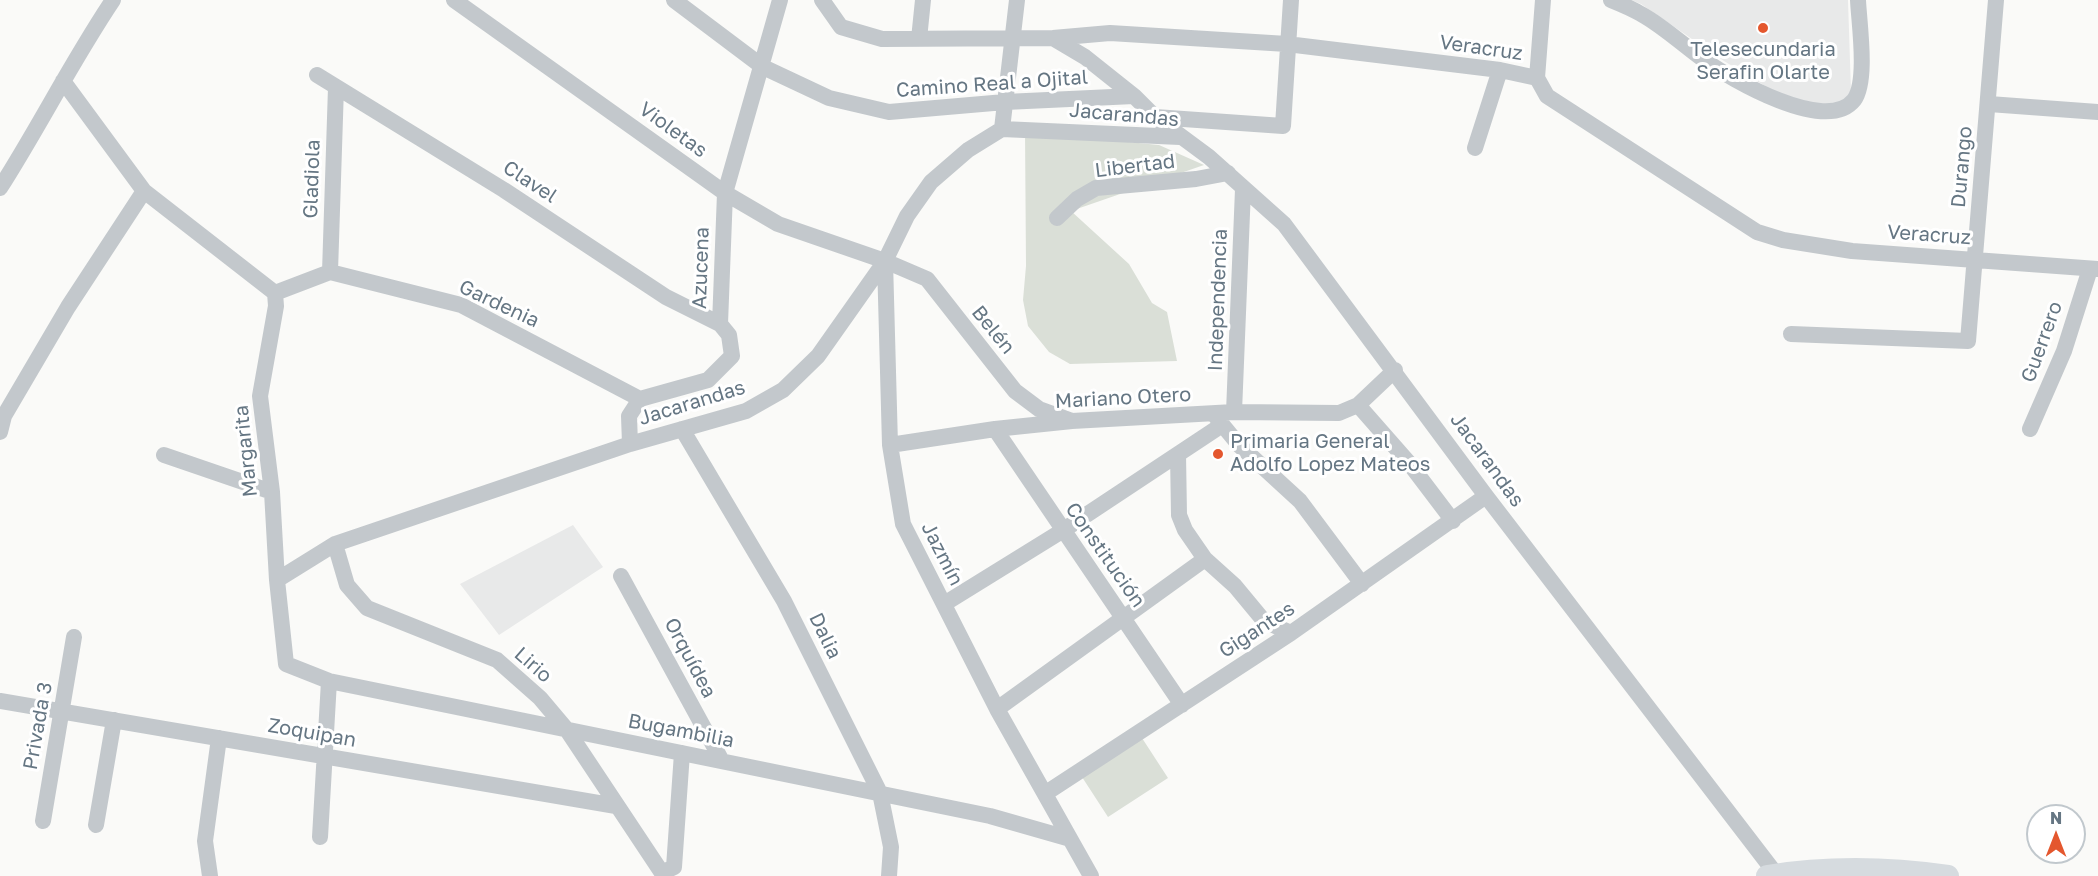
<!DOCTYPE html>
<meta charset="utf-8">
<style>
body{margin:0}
#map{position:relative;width:2098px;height:876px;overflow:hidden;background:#fafaf8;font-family:"Golos Text",sans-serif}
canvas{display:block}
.north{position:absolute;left:2026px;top:804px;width:60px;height:60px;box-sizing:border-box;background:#fff;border:2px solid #c1c8cd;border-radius:50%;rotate:0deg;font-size:16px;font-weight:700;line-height:24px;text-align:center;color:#657683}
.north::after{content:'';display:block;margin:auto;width:21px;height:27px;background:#e4572e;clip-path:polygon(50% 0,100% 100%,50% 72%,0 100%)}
</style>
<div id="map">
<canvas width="2098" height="876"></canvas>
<div class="north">N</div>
</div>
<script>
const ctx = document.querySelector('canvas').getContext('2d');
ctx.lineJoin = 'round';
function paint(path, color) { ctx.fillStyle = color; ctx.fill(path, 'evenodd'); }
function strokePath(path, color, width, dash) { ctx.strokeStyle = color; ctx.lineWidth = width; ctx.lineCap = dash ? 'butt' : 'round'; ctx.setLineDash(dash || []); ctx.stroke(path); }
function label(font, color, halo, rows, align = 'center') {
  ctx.font = font + ' "Golos Text",sans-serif'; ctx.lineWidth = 6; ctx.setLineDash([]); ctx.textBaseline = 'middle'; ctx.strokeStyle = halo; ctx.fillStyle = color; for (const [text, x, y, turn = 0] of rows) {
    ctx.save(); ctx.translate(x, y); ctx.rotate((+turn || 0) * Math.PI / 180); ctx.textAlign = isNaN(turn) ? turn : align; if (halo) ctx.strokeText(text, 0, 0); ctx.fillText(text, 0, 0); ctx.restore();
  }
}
const built = new Path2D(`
 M1631 0H1848L1851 92 1839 114 1783 97 1724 61 1641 4Z
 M573 525 603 567 499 635 460 584Z`);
const green = new Path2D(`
 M1025 132 1159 145 1204 165 1071 211 1129 264 1152 303 1167 312 1177 361 1070 364 1049 352 1028 326 1023 300 1026 266Z
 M1142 738 1168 778 1108 817 1082 777Z`);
const street = new Path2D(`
 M454 0 725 193 778 224 885 261 927 279 1015 391 1039 409 1072 421
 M674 0 763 67 829 98 889 112 1005 102 1134 96
 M822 0 841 27 882 39 1053 38 1110 33 1287 44 1500 70 1537 78
 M1543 0 1537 78 1547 96 1757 232 1783 240 1852 251 2098 269
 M1611 0C1621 4 1631 8 1641 14 1663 26 1683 45 1704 60 1731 79 1826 135 1854 100 1868 81 1859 23 1858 0
 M1053 38 1085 57 1134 96 1155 117 1209 157 1284 224 1486 496 1776 874
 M919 39 923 0
 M317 75 504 190 666 297 720 324
 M63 81 144 191 275 293
 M1989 104 2098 112
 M1155 117 1283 126 1291 0
 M1002 129 1017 0
 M1475 148 1500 70
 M0 188C39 127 72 61 113 0
 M1057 218 1077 199 1096 188 1196 179 1228 173
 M885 261 890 445 903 524 997 709 1091 876
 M330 272 275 293 276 306 260 396 272 492 277 580 286 664 329 681 990 816 1067 838
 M330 272 461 305 640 399
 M330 272 336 87
 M1791 334 1968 341 1996 0
 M1358 405 1409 463 1453 521
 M1234 412 1243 189
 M1216 417 1239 445 1300 501 1362 584
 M682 429 784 601 880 793 891 847 889 876
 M995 429 1182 705
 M2030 429 2064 351 2090 269
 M0 432 4 416 68 307 144 191
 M630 444 629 416 640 399 708 380 732 356 729 335 720 324 725 193 780 0
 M890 445 995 429 1072 421 1234 412 1339 413 1358 405 1395 370
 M1178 454 1179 515 1185 530 1205 559 1235 586 1264 621 1291 633
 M164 455 272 492
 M335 544 347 585 367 608 497 660 540 698 567 730 664 876
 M621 576 722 761
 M277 580 335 544 630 444 746 411 783 390 818 356 885 261 907 216 931 182 968 150 1002 129 1180 137
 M944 604 1062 531 1222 425
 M0 701 616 806
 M997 709 1205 559
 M1046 793 1291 633 1486 496
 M43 821 74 637
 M96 825 114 720
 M320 837 329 681
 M662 873 674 867 682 753
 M210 876 205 841 219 738`);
const secondary = new Path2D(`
 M1767 876C1829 866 1886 867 1948 876`);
const markers = [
 [1763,28,6,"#e4572e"],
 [1218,454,6,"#e4572e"]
];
const streetNames = [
 ["Veracruz",1481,48,8],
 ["Camino Real a Ojital",992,84,-4],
 ["Jacarandas",1124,115,5],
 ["Violetas",673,130,36],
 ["Libertad",1135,166,-7],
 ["Durango",1962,167,-85],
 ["Gladiola",312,179,-88],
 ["Clavel",530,182,33],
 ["Veracruz",1929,235,4],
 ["Azucena",701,268,-88],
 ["Independencia",1218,300,-88],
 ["Gardenia",499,304,25],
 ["Belén",993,330,51],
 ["Guerrero",2042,342,-70],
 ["Mariano Otero",1123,398,-3],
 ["Jacarandas",692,403,-17],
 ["Margarita",246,451,-96],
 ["Jacarandas",1487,460,54],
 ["Jazmín",942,554,63],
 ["Constitución",1105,555,55],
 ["Gigantes",1257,630,-33],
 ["Dalia",825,636,64],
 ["Orquídea",690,658,62],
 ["Lirio",533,665,41],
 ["Privada 3",38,726,-80],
 ["Bugambilia",681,731,11],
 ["Zoquipan",312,733,10]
];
const poiNames = [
 ["Telesecundaria",1763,50],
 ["Serafin Olarte",1763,73],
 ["Primaria General",1230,442,"left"],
 ["Adolfo Lopez Mateos",1230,465,"left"]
];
paint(built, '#e8e9e9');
paint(green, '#dadfd7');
strokePath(street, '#c3c8cc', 16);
strokePath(secondary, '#d6dbdf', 22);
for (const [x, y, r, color] of markers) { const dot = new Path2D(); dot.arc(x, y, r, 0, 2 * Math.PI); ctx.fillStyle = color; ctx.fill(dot); strokePath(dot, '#fff', 2); }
label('20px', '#657683', '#fff', streetNames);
label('20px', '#657683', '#fff', poiNames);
</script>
